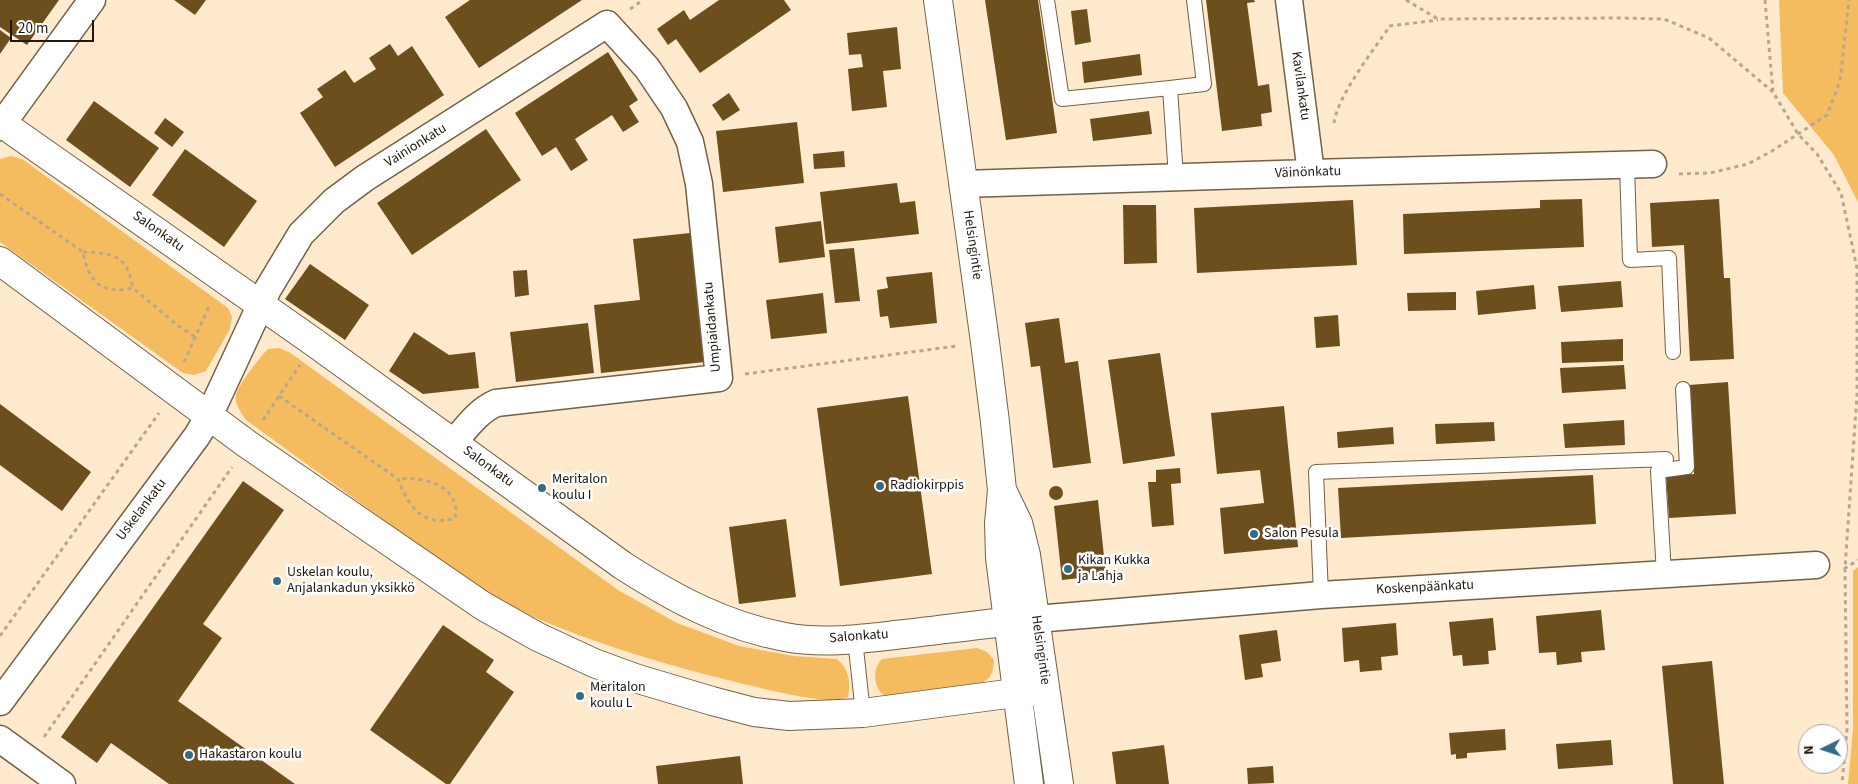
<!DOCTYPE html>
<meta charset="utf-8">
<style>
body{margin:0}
#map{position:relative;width:1858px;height:784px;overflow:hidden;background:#ffeacd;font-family:"Source Sans 3",sans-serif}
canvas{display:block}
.north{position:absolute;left:1798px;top:724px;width:50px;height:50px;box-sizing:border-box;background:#fff;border:1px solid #a6a39f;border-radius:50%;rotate:266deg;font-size:14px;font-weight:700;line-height:20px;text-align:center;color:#20190f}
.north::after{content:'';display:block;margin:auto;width:18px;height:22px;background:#316c84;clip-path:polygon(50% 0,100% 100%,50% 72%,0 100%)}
.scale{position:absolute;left:10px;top:20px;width:84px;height:22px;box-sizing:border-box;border:2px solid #20190f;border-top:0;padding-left:6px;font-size:15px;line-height:18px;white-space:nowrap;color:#20190f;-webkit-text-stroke:4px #fff;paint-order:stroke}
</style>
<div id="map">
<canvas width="1858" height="784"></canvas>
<div class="north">N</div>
<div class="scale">20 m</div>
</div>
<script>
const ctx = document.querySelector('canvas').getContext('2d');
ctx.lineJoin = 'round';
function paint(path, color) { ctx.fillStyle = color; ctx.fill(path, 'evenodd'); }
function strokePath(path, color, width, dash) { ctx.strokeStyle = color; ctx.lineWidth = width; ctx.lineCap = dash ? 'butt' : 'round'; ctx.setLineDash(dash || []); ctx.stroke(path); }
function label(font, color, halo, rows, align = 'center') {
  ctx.font = font + ' "Source Sans 3",sans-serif'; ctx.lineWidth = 5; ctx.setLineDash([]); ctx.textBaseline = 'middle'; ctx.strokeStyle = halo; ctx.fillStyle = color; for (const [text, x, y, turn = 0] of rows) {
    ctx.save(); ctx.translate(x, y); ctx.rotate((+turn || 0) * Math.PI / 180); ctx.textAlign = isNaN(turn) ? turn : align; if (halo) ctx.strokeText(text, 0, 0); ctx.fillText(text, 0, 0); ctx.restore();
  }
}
const green = new Path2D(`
 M1779 0H1858V202L1834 155 1783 93Z
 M11 156 22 159 228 308 232 317 230 329 206 371 194 375 183 373 0 242V159Z
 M279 348 289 352 618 590 677 623 739 646 794 656 837 659C849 669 851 682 848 697 829 706 770 690 748 685 673 667 596 645 525 613 498 601 474 581 449 565 380 519 313 468 246 420 241 412 234 404 236 395 238 385 260 357 268 349Z
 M1858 567V784H1848L1853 730V571Z
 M977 648 987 652 994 660C994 673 990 679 979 685L886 696C873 690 872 668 882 659Z`);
const building = new Path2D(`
 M0 0H59L27 45 0 27Z
 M174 0H206L195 15Z
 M470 0H582L479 68 445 17Z
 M719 0H784L791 10 700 73 676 39 668 45 657 29 684 10 690 20Z
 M985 0H1038L1057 133 1006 140Z
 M1206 0H1254L1255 2 1247 3 1258 86 1269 84 1272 112 1261 114 1262 126 1222 131Z
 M1087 9 1091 42 1075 45 1071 11Z
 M897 27 901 69 883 71 887 107 852 111 848 69 863 67 861 54 849 55 847 33Z
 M0 30 11 38 0 54Z
 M390 44 398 56 412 46 444 95 335 167 300 113 323 97 317 89 345 70 354 83 376 69 369 58Z
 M608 52 638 100 629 106 639 122 623 132 612 115 575 139 588 160 571 171 556 147 542 156 515 113Z
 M1140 54 1142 75 1084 83 1082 62Z
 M729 93 740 110 723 121 712 105Z
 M94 101 159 148 130 187 66 140Z
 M1149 111 1152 134 1093 141 1090 119Z
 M165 118 184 132 172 147 154 133Z
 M797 122 804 183 723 192 716 131Z
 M486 129 521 180 412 255 377 203Z
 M185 149 257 201 224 247 152 195Z
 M844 151 845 167 814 169 813 154Z
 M897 183 900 203 915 201 919 234 826 244 820 192Z
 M1582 199 1584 247 1404 254 1403 214 1540 208V200Z
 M1719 199 1724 278H1730L1734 359 1690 361 1684 245 1652 247 1650 203Z
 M1353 200 1357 265 1197 273 1194 208Z
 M1123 205H1156L1157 263 1124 264Z
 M821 221 825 257 779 263 775 227Z
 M690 233 705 362 601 373 594 305 640 300 633 239Z
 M854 248 860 301 835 303 829 250Z
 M310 264 369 305 345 340 285 299Z
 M527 270 529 295 515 297 513 271Z
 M932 272 937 323 890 328 888 316 880 317 877 290 888 288 886 277Z
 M1621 281 1623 307 1561 312 1558 286Z
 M1534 285 1536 309 1478 315 1476 291Z
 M1456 292V310L1408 311 1407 293Z
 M823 293 827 333 771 339 766 300Z
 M1338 315 1340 346 1316 348 1314 317Z
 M1059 318 1065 363 1078 361 1091 463 1053 468 1040 366 1031 367 1025 323Z
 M588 323 594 373 516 382 510 332Z
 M414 332 449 355 475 352 479 388 423 394 389 371Z
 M1623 339V361L1562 363 1561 342Z
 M1160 353 1175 456 1123 464 1108 360Z
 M1624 365 1626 389 1562 393 1560 368Z
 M1728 382 1736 514 1669 518 1666 475 1694 474 1689 385Z
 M908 396 932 574 840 586 817 408Z
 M0 404 91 472 62 511 0 465Z
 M1284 406 1298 547 1224 554 1220 508 1264 503 1260 470 1217 474 1211 413Z
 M1624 420 1625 445 1565 448 1563 424Z
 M1494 422 1495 441 1436 444 1435 424Z
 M1393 427 1394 444 1338 448 1337 432Z
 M1180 468 1181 483 1171 484 1174 525 1152 527 1148 482H1156V470Z
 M1593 475 1596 524 1341 538 1338 488Z
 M243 481 284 510 203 624 222 638 178 701 295 784H169L111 743 97 763 61 737Z
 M1049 493a7 7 0 1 1 14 0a7 7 0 1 1-14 0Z
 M1098 500 1106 575 1062 580 1054 506Z
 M786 519 796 597 739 604 729 527Z
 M1601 610 1605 650 1581 652 1582 662 1557 665 1556 652 1539 653 1536 616Z
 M1493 618 1496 650 1488 651 1489 664 1463 666 1462 655 1453 656 1449 622Z
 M1396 623 1398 655 1381 657 1382 670 1360 672 1359 660 1344 662 1342 628Z
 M443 625 494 660 486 672 514 692 450 784H446L370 730Z
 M1277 630 1281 661 1261 664 1263 677 1245 680 1239 635Z
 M1712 661 1724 784H1673L1662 666Z
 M1505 729 1506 750 1467 753V758L1456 759V754L1451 755 1449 733Z
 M1611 740 1613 765 1558 769 1556 744Z
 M1164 745 1169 784H1116L1112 752Z
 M740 756 743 784H658L656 766Z
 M1273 766 1274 783 1248 784 1247 768Z`);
const path = new Path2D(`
 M1406 0 1438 19 1623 18 1664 19 1709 38 1773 92
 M1765 0 1773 92 1798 134 1817 154 1841 193 1857 268V395L1845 568 1847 730 1842 784
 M630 9 643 0
 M1334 123C1337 97 1374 49 1390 26L1438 20
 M1679 174 1710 173 1748 164 1772 151 1827 115 1840 81 1849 0
 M0 194 83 252C88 282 102 295 133 288L177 325 195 337
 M83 252C114 253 127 255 133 288
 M184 362 210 304
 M745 374 957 346
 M279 396 398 479C408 506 423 528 455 518 462 486 423 476 398 479
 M263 420 300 365
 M1844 569 1858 560
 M0 636 159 413
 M44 737 232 467`);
const lane = new Path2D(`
 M1047 0 1062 99 1170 88 1176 177
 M1170 88 1204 84 1194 0
 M1627 165 1630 260 1669 258 1673 352
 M1664 574 1658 471 1687 467 1683 389
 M1321 595 1316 472 1666 459
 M855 639 863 713`);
const street = new Path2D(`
 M1289 0 1311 173
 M0 127 92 0
 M963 184 1311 173 1653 164
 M1036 619 1321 595 1816 565
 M0 702 197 436 209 416 268 289 301 234 334 201 365 178 607 24 647 68 674 108 690 142 699 184 719 378 496 403C478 411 467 427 454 442
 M0 739 62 784`);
const secondary = new Path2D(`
 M938 0 985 342 995 422 1002 490 999 523 1000 558 1029 784
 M0 122 315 343 622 565C673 598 725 626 785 637 821 644 860 639 895 635 942 630 989 623 1036 619
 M0 261 247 444 483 606 538 637 594 663 635 678 712 701 754 712 789 716 863 713 1045 689
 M1003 492 1018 523 1026 555 1059 784`);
const markers = [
 [880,486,5,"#316c84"],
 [542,488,5,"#316c84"],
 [1254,534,5,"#316c84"],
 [1068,569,5,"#316c84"],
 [277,581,5,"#316c84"],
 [580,696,5,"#316c84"],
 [189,755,5,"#316c84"]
];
const streetNames = [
 ["Kavilankatu",1300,86,82],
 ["Vainionkatu",416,146,-32],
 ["Väinönkatu",1308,173,-2],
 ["Salonkatu",158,232,35],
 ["Helsingintie",972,245,82],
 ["Umpiaidankatu",713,327,-95],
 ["Salonkatu",488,467,36],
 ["Uskelankatu",142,510,-53],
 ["Koskenpäänkatu",1425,588,-3],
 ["Salonkatu",859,637,-4],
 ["Helsingintie",1040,650,82]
];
const poiNames = [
 ["Meritalon",552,480],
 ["koulu I",552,496],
 ["Radiokirppis",890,486],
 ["Salon Pesula",1264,534],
 ["Kikan Kukka",1078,561],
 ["ja Lahja",1078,577],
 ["Uskelan koulu,",287,573],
 ["Anjalankadun yksikkö",287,589],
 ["Meritalon",590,688],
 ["koulu L",590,704],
 ["Hakastaron koulu",199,755]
];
paint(green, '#f5bb5f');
paint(building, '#6d4f1d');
strokePath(lane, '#726147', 16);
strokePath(street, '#726147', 29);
strokePath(secondary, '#726147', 30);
strokePath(path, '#b7a790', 3, [4, 4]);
strokePath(lane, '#fff', 14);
strokePath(street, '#fff', 26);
strokePath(secondary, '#fff', 28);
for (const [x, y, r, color] of markers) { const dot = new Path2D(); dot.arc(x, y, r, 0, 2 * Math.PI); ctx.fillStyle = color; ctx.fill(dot); strokePath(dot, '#fff', 2); }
label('14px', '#20190f', '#fff', streetNames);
label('14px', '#20190f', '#fff', poiNames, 'left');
</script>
